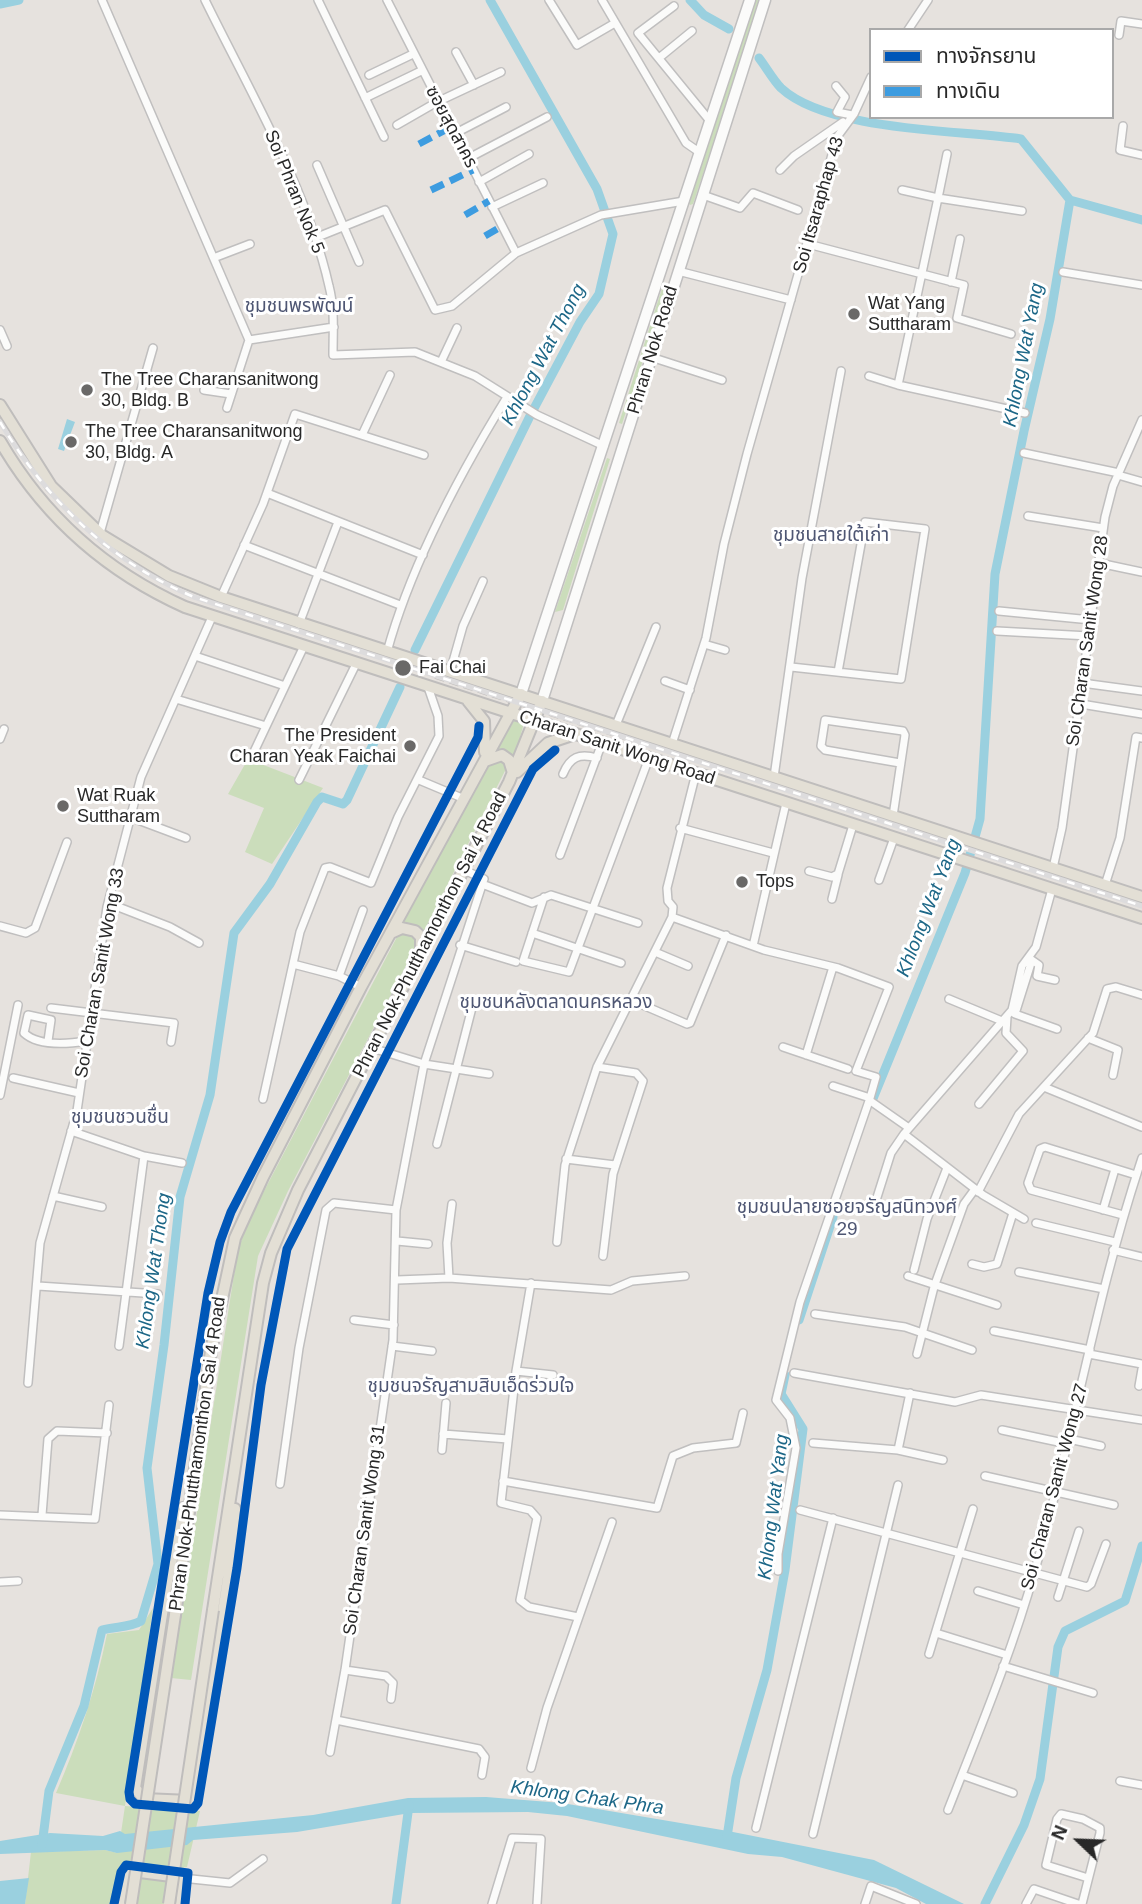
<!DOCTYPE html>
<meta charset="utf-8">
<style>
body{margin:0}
#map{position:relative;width:1142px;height:1904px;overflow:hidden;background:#e6e2de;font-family:Helvetica,"Noto Sans Thai",sans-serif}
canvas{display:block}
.legend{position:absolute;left:869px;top:28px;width:245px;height:91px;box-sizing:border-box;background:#fff;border:2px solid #a9a9a9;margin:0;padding:9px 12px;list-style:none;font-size:21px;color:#282828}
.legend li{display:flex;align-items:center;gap:14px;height:35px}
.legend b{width:35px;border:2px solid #a9a9a9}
.north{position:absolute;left:1044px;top:1806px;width:70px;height:70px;-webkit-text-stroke:5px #fff;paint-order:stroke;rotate:293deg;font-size:19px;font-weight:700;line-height:28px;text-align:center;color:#282828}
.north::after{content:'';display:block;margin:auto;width:24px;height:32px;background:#282828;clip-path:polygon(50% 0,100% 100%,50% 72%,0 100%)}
</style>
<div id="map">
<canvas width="1142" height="1904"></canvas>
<ul class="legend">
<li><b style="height:9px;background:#0057b8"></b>ทางจักรยาน</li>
<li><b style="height:9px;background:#3d9ce0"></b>ทางเดิน</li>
</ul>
<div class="north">N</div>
</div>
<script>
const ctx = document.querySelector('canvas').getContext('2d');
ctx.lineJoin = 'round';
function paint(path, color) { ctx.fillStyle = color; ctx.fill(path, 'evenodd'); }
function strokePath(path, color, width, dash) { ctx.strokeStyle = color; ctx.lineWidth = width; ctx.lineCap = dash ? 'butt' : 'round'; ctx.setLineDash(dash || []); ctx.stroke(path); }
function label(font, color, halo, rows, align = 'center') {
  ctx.font = font + ' Helvetica,"Noto Sans Thai",sans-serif'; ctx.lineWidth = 6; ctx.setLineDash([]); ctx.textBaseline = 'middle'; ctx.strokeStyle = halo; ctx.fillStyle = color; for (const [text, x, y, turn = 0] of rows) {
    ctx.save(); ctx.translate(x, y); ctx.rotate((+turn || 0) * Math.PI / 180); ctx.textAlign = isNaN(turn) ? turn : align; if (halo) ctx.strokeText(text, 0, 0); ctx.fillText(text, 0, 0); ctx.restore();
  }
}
const green = new Path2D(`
 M755 0H761L693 204 690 205 688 201Z
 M664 282 668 285 622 424 619 423Z
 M607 458 610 459 563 610 555 612Z
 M515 719 524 723 515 755 497 750Z
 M248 759 323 788 272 864 245 852 264 808 228 794Z
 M499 759 507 767 423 933 403 922 489 766Z
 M399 933 413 935 416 947 288 1191 258 1256 191 1680 171 1678 238 1249 252 1214Z
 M153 1608 125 1806 200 1811 187 1867 181 1868 175 1904H124L129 1869 120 1868 113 1904H25L31 1852 105 1850 118 1853 125 1806 56 1793C78 1742 96 1689 107 1634L139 1630Z`);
const water = new Path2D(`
 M67 419 75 422 64 451 58 449Z
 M486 1797 562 1803 728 1831 874 1860 964 1904H926L896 1888 782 1857 748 1854 567 1816 528 1812 410 1813 297 1832 193 1840 187 1845 117 1853 105 1850 0 1854V1841L50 1833 103 1836 120 1831 125 1834 313 1815 408 1798Z
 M29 1878 25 1904H0V1881Z`);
const canal = new Path2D(`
 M690 0 704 15 729 29
 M0 4 19 0
 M759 58C766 67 773 80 781 88 827 131 958 130 1021 139L1070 200 1050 319 1024 431 995 574 980 819 965 873 872 1101
 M1070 200 1142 220
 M415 650 530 416 580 322 599 294 613 234 597 189 490 0
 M799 1320 833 1217
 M727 1837 736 1778 767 1670 785 1570 803 1429 781 1394 785 1375
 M42 1845 49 1791 84 1706 102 1630C116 1626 129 1628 141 1621L158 1564 147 1468 164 1345 180 1197 210 1095 234 933 270 884 317 802 322 797 343 804 347 800 400 687
 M396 1904 409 1805
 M985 1904 1024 1825 1040 1779 1058 1647 1065 1631 1125 1601 1142 1546`);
const primaryTunnel = new Path2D(`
 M436 674 631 737`);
const street = new Path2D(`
 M102 0 249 340 227 408
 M205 0C249 90 307 188 329 286 335 309 333 332 333 355L415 352 475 376 537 415 604 446
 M318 0 384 137
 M387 0 516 253
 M549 0 577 45 615 23
 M602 0 686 143 699 152
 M674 6 638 33 710 121
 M908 30 928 0
 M1119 35 1121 21 1142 24
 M456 52 474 85
 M659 58 692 31
 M369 75 413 54
 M836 86 845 97 837 112 852 115
 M365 98 421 71
 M397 125 437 102 501 72
 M1123 126 1120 150 1142 155
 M454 134 506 107
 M467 159 547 117
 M317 165 359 262
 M780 170 794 156 843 122
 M479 182 529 154
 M902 190 938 198 947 154
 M703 195 740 208 753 193 798 210
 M492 207 543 183
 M1022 211 938 198 898 385 1025 413
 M320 236 385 210 435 310 452 306 516 253 601 215 684 201
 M808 244 964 285 957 318 1011 334
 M216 257 250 244
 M678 271 791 300
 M1063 272 1142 285
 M951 282 960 239
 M0 330 7 346
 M249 340 334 327
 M651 357 722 380
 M441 362 457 328
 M869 376 898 385
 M204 390 231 394
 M362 435 390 375
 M1024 453 1119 473
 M1118 475 1142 482
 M267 493 423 555
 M1028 516 1103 528
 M100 533 153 348
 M244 545 400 605
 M1099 563 1142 572
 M221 597 263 504 295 414 424 455
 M999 611 1091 620
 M299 624 338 522
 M997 631 1089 636
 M704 644 725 650
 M387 652C411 564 459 475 507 397
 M195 656 285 686
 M791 667 901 679 925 529 865 522 838 672
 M450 672 463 626 483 581
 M665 681 690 690
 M1082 683 1142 691
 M176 699 266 726
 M1081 704 1142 714
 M616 725 656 627
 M0 739 4 729
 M672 744 706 638 724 544 747 454 837 137 854 114 871 77
 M252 756 304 646
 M563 774C570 757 579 753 597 758
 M774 777 802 578 841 371
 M299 780 356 664
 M419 780 462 798
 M893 816 905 735 903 731 825 720 821 746 825 750 900 763
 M130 817 186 838
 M680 828 773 853
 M560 855 602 743
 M1053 868 1062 828 1105 517 1113 486 1142 420
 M809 871 832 877 838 874 853 825
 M879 880 894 838
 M482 884 532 903 551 895 638 923
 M1105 885 1120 838 1136 737 1142 738
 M544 897 523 961 569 972 649 758
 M832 899 838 875
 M108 903 170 927 199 943
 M672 917 764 950 838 968 889 987 856 1071 876 1077 870 1098 833 1086
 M0 926 26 933 35 928 67 842
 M532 933 621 963
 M460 945 516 962
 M753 946 786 803
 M655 952 688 966
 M1029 958 1039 965 1037 976 1055 980
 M1032 960 1015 1014 1057 1029
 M293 964 339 976 361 987
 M339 976 363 910
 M949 999 1002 1021
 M631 1000 687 1024 690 1023 726 935
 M51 1008 174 1023 171 1042
 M1088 1038 1118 1050 1113 1075
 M48 1041 51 1020 28 1015 24 1033C39 1047 68 1044 87 1041
 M783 1047 848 1069
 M372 1048 424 1064 489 1074
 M806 1055 833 967
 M597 1067 636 1073 643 1081 613 1174 603 1256
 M13 1078 79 1093
 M1044 1087 1142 1127
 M0 1095 18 1005
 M263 1099 300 932 325 868 330 867 371 883 398 817 439 736 438 716 428 687
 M869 1100 909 1128
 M979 1104 1023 1051 1006 1033 1007 1017
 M71 1131 144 1156 119 1346
 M904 1134 983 1195 1024 1219
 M437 1144 474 1000
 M144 1156 182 1163
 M566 1159 615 1165
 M978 1192 1019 1114 1093 1033 1107 989 1116 987 1142 995
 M53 1196 102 1207
 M873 1210 891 1153 904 1134 1012 1010 1022 966 1036 947 1052 889
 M1103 1210 1115 1169
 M1123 1215 1031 1190 1028 1183 1040 1149 1045 1147 1136 1175
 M1036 1223 1115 1242
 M397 1241 428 1244
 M557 1242 565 1165 597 1067 672 917 673 907 668 901 667 888 696 773
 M1113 1250 1142 1257
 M972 1264 984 1267 997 1264 1013 1213
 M914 1270 927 1219 947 1168
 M1019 1272 1104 1289
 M908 1276 997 1305
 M449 1278 447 1243 452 1204
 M397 1280 449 1278 611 1290 632 1281 685 1276
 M531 1283 516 1371 501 1503 530 1510 537 1518 520 1600 529 1607 578 1617
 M38 1286 158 1294
 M815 1314 905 1327 972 1350
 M354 1320 394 1325
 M994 1331 1090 1350
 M392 1346 432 1351
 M917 1354 934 1287 964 1204 975 1189
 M1089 1354 1142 1364
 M516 1371 553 1375
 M794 1373 955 1402 981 1395 1142 1420
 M28 1383 40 1243 77 1111 107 907 141 777 212 617
 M1139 1386 1142 1369
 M1002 1430 1068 1444
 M443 1434 508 1439
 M1069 1439 1101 1446
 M813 1443 898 1450 943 1460
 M442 1450 446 1403
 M898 1450 910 1393
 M985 1476 1114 1505
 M503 1481 657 1508 673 1456 693 1448 736 1443 743 1413
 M280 1484 299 1348 326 1210 334 1203 396 1210
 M800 1510 1087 1587 1091 1584 1106 1544
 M0 1515 95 1519 109 1405
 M42 1515 48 1439 57 1431 107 1433
 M778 1571V1554L796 1448 790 1418 776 1400 800 1302 870 1098
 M0 1582 18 1581
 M978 1591 1024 1605
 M1058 1597 1079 1531
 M936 1633 1007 1655
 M929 1654 973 1509
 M1003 1666 1093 1693
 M345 1670 386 1676 393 1683 391 1699
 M336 1720 479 1749 485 1757 482 1775
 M330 1752 345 1670 393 1340 396 1210 424 1064 484 879 464 870
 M531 1768 547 1708 612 1522
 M962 1775 1013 1793
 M1120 1781 1142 1785
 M948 1810C979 1731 1012 1652 1035 1570 1074 1433 1097 1292 1142 1158
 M756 1828 833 1518
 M813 1834 898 1485
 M182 1878 230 1883 263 1859
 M492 1904 512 1838 541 1839 537 1904
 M865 1904 871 1886 916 1904
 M1026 1904 1034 1889 1078 1904
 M1082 1904 1100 1833V1828L1083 1819 1061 1814 1057 1819 1046 1865 1088 1878`);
const secondary = new Path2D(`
 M521 694 750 0
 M542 701 765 0`);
const primary = new Path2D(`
 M0 405 51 486 108 541
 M0 441C44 517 105 571 185 607L1142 918
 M103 536 169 576 221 597 1142 897
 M468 701 484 721 485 752
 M485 761 502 755 509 760 513 773
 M517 772 548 743 575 734
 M391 933 402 928 415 931 421 937V949
 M183 1508 167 1582 135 1788 144 1799 190 1801 196 1791 228 1579 235 1509
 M213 1610 263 1283 271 1253 298 1190 509 782 542 701
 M175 1615 211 1351 235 1238 263 1177 361 987 521 694
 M119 1904 124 1879 132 1871 179 1877 183 1883 181 1904`);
const rail = new Path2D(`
 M0 422C47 501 109 561 194 597L1142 906`);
const primaryBridge = new Path2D(`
 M131 1904 175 1615
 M169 1904 213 1610`);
const quiet = new Path2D(`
 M419 144 451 127
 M431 190 473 170
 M465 215 489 201
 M485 236 502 226`);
const cycleway = new Path2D(`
 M479 726 478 737 231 1212 220 1242 208 1293 129 1792 130 1799 135 1804 193 1809 198 1803 237 1568 261 1385 287 1249 533 769 555 750
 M114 1904 121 1872 126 1865 188 1873 185 1904`);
const markers = [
 [854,314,7,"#6a6968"],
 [87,390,7,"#6a6968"],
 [71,442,7,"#6a6968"],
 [403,668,9,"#6a6968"],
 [410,746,7,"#6a6968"],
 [63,806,7,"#6a6968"],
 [742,882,7,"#6a6968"]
];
const streetNames = [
 ["ซอยสุดสาคร",451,127,62],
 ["Soi Phran Nok 5",294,192,68],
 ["Soi Itsaraphap 43",819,205,-74],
 ["Phran Nok Road",653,350,-73],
 ["Soi Charan Sanit Wong 28",1088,641,-82],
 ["Charan Sanit Wong Road",617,748,18],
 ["Phran Nok-Phutthamonthon Sai 4 Road",430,935,-63],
 ["Soi Charan Sanit Wong 33",100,973,-80],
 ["Phran Nok-Phutthamonthon Sai 4 Road",198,1454,-82],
 ["Soi Charan Sanit Wong 27",1055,1487,-75],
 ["Soi Charan Sanit Wong 31",365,1530,-82]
];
const poiNames = [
 ["Wat Yang",868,304],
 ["Suttharam",868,325],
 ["The Tree Charansanitwong",101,380],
 ["30, Bldg. B",101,401],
 ["The Tree Charansanitwong",85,432],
 ["30, Bldg. A",85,453],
 ["Fai Chai",419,668],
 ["The President",396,736,"right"],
 ["Charan Yeak Faichai",396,757,"right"],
 ["Wat Ruak",77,796],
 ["Suttharam",77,817],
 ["Tops",756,882]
];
const neighbourhoodNames = [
 ["ชุมชนพรพัฒน์",299,307],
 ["ชุมชนสายใต้เก่า",831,536],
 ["ชุมชนหลังตลาดนครหลวง",556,1003],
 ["ชุมชนชวนชื่น",120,1118],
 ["ชุมชนปลายซอยจรัญสนิทวงศ์",847,1208],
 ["29",847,1230],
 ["ชุมชนจรัญสามสิบเอ็ดร่วมใจ",471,1387]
];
const waterNames = [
 ["Khlong Wat Thong",544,355,-62],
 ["Khlong Wat Yang",1024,355,-79],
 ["Khlong Wat Yang",929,908,-69],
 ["Khlong Wat Thong",154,1271,-82],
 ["Khlong Wat Yang",774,1507,-83],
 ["Khlong Chak Phra",587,1798,8]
];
paint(green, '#cbddbb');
paint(water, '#9ad0df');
strokePath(canal, '#9ad0df', 9);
strokePath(primaryTunnel, '#c0bdba', 10, [10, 5]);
strokePath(street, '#c0bfbf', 10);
strokePath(secondary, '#c0bfbf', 13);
strokePath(primary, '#bfbdbc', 14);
strokePath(street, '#fbfbfa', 7);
strokePath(secondary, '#fbfbfa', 10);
strokePath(primary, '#e3dfd5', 10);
strokePath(rail, '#dddcdd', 5);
strokePath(rail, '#fff', 2.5, [8]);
strokePath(primaryBridge, '#bfbdbc', 14, []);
strokePath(primaryBridge, '#e3dfd5', 10);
strokePath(quiet, '#3d9ce0', 7, [14, 7]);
strokePath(cycleway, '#0057b8', 9);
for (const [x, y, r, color] of markers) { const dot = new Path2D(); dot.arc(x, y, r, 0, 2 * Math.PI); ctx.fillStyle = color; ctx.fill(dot); strokePath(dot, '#fff', 2.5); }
label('18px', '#282828', '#fff', streetNames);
label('18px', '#282828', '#fff', poiNames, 'left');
label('19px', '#4e5673', '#fff', neighbourhoodNames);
label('italic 19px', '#1d6787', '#fff', waterNames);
</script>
